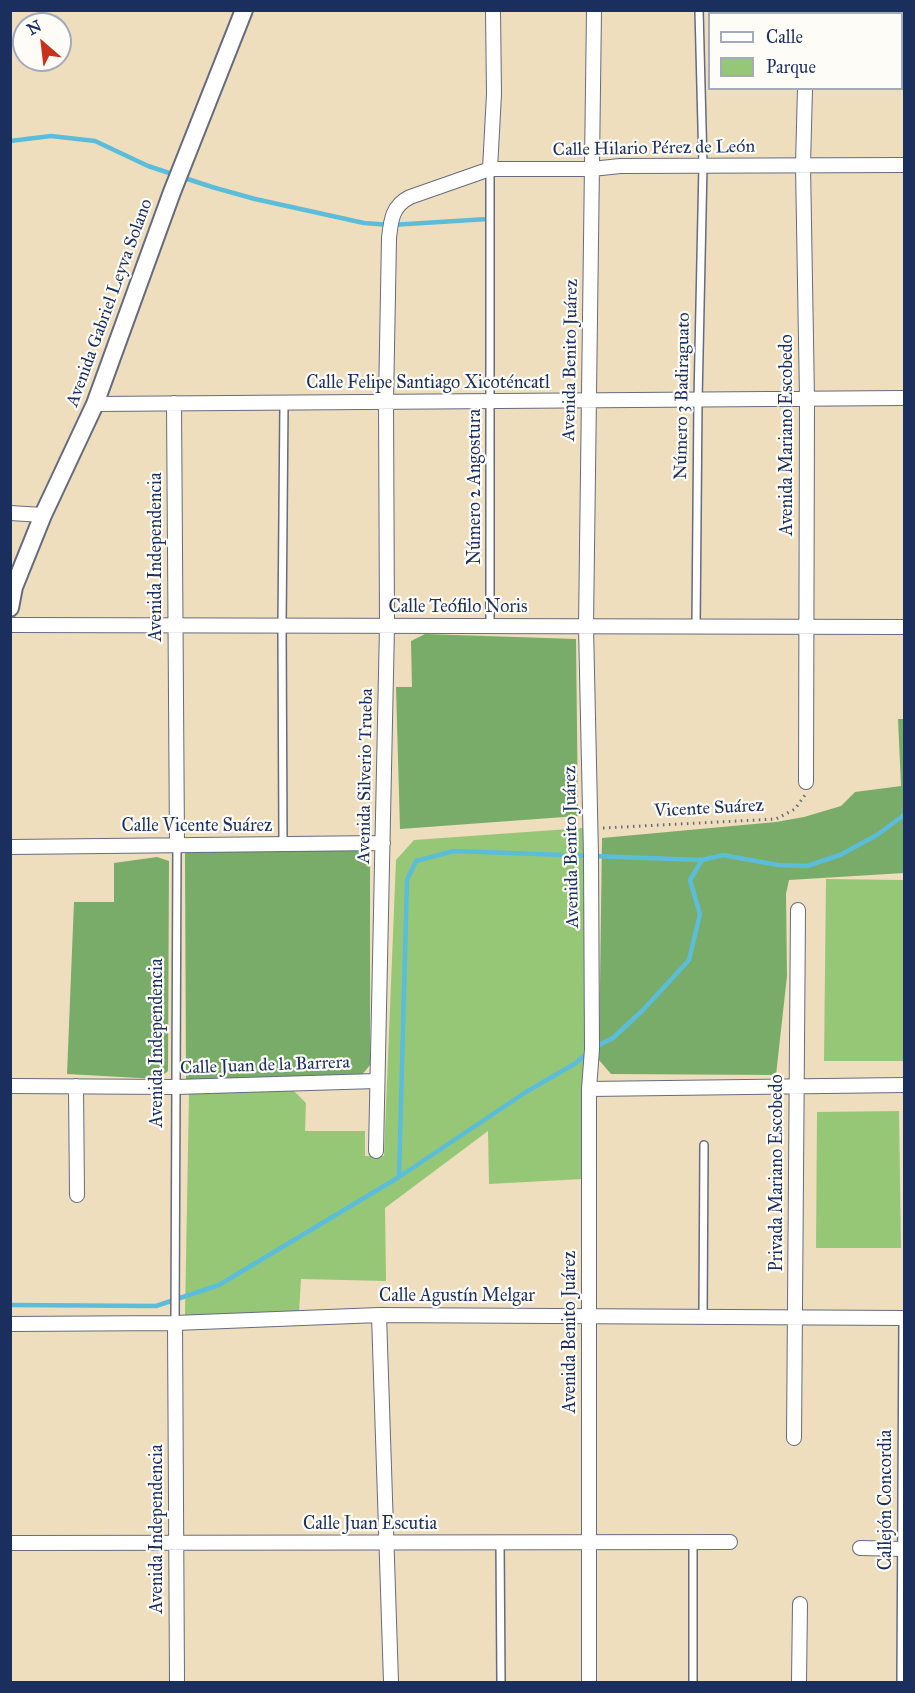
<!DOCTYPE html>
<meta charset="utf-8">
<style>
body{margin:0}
#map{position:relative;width:915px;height:1693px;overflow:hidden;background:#eedebd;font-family:"IM FELL Great Primer",serif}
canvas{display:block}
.frame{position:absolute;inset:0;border:12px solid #1b2f5e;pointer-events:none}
.legend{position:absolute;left:708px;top:12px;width:195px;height:78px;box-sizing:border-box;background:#fdfcf7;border:2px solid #a3aaba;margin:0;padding:8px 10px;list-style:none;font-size:18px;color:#1b2f5e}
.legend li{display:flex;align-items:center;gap:12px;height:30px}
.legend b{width:30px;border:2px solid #a3aaba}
.north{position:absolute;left:12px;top:12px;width:60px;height:60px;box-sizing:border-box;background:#fdfcf7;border:2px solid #a3aaba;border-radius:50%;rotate:332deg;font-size:16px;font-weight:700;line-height:24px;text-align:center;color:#1b2f5e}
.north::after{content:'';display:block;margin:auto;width:21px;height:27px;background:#c8321e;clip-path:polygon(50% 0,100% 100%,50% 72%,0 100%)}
</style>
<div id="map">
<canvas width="915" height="1693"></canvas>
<div class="frame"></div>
<ul class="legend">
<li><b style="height:8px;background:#fff"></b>Calle</li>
<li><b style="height:16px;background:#96c777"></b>Parque</li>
</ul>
<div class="north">N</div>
</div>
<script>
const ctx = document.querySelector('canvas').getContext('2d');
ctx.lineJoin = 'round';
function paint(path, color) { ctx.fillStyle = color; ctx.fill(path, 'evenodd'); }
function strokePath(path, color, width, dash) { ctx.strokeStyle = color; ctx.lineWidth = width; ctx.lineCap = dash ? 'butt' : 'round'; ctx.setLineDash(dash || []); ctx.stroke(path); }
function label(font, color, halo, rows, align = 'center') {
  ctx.font = font + ' "IM FELL Great Primer",serif'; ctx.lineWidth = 4.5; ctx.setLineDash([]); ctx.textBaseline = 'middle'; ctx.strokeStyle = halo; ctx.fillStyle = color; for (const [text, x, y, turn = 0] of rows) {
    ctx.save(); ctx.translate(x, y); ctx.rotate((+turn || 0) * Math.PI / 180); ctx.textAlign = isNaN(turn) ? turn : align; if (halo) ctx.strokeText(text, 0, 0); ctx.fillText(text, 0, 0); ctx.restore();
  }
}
const green = new Path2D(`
 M583 828 587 840 582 1179 489 1184 488 1131 385 1208 386 1281 301 1279 299 1313 185 1315 189 1094 292 1089 306 1103 305 1131H365V1156H384L396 860 414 840Z
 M826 879 904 880V1061H824Z
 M899 1111 901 1248H816L817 1112Z`);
const forest = new Path2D(`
 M425 634 576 639 578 816 400 829 396 687H412L411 641Z
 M898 719H904V873L789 880 786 894 787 976 776 1075 611 1074 599 1060 602 838 776 822 804 817 841 806 855 792 901 786Z
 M370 849V1065L360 1077 186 1080 185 851Z
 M157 857 169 861 168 1071 158 1079 67 1074 74 902H114V863Z`);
const stream = new Path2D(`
 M10 141 51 136 95 141 148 166 212 187 255 199 364 223 391 225 488 219
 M595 1047 613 1038 643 1010 689 960 700 914 690 880 702 860 723 855 778 865 807 866 840 855 877 835 904 815
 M399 1177 407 880 416 861 454 851 702 860
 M10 1305 156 1306 219 1285 399 1177 526 1092 576 1063 588 1052`);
const path = new Path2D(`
 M603 828 776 819 795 809 805 795`);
const service = new Path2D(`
 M490 169V626
 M696 627 698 400 703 165 699 10
 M283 844 282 626 284 403
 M703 1316 704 1145
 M175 1323 177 844
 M500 1542 501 1682
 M693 1542V1682
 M901 1682 903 1318`);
const minor = new Path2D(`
 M806 14V10
 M805 88 803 165 807 399 806 782
 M490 169 494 94 493 10
 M174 403 177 844
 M95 404 904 398
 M10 513 43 515
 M10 625 904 627
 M10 847 383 843
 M10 1086 176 1087 377 1081
 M76 1086 77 1195
 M589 1089 904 1085
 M376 1151 387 626 386 402 389 238C391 220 392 206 410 197L490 169H592L620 166 904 165
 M379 1315 391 1682
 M175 1323 177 1682
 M10 1324 175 1323 379 1315 904 1318
 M794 1438 798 910
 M10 1543 730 1542
 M860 1548 904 1549
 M589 1682V1089L592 1049 591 856 586 626 594 10
 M799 1682 800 1604`);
const tertiary = new Path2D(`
 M10 608 14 587 43 515 95 404 172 192 244 10`);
const streetNames = [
 ["Calle Hilario Pérez de León",654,149,-1],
 ["Avenida Gabriel Leyva Solano",110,303,-70],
 ["Avenida Benito Juárez",571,360,-89],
 ["Calle Felipe Santiago Xicoténcatl",428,384],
 ["Número 3 Badiraguato",683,396,-89],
 ["Avenida Mariano Escobedo",788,435,-90],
 ["Número 2 Angostura",476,487,-90],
 ["Avenida Independencia",157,557,-90],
 ["Calle Teófilo Noris",458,608],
 ["Avenida Silverio Trueba",366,776,-89],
 ["Vicente Suárez",709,809,-3],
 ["Calle Vicente Suárez",197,827],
 ["Avenida Benito Juárez",572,847,-91],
 ["Avenida Independencia",158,1043,-90],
 ["Calle Juan de la Barrera",265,1066,-2],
 ["Privada Mariano Escobedo",778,1173,-90],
 ["Calle Agustín Melgar",457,1297],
 ["Avenida Benito Juárez",571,1332,-90],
 ["Callejón Concordia",887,1500,-90],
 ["Calle Juan Escutia",370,1525],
 ["Avenida Independencia",158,1529,-90]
];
paint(green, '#96c777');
paint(forest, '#78ac68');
strokePath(stream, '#5cbdda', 4.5);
strokePath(service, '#656c7f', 10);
strokePath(minor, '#656c7f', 16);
strokePath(tertiary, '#656c7f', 20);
strokePath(path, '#656c7f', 3, [1.5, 4.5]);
strokePath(service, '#fff', 7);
strokePath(minor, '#fff', 14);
strokePath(tertiary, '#fff', 16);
label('18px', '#1b2f5e', '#fdfcf7', streetNames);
</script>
